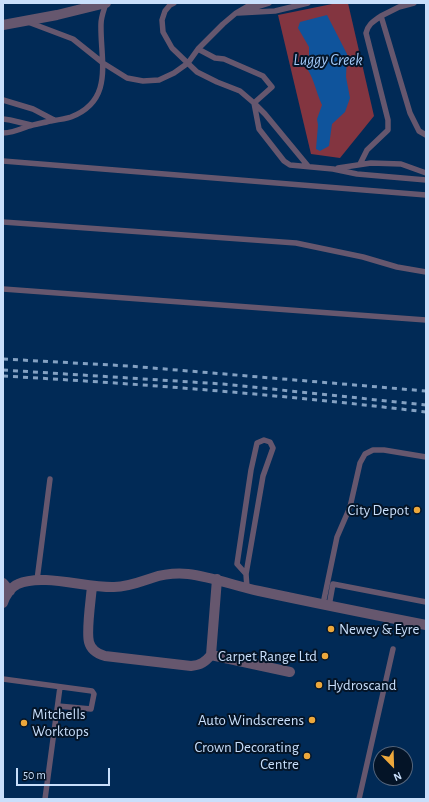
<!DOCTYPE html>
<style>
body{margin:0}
#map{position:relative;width:429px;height:802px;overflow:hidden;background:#012a56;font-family:"Alegreya Sans",sans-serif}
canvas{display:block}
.frame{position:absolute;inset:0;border:4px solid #c9dffb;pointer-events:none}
.north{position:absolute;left:373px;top:746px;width:40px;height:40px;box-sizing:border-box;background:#041427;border:1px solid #53657c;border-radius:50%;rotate:157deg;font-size:11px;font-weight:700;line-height:16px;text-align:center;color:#c9dffb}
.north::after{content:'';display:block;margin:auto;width:14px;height:18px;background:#eda83c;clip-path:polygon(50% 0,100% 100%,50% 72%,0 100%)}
.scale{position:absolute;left:16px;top:768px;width:94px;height:18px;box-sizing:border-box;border:2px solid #c9dffb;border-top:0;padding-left:5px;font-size:12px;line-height:14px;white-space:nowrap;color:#c9dffb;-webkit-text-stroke:3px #041427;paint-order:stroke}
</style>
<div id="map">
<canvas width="429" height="802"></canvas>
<div class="frame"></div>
<div class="north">N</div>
<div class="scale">50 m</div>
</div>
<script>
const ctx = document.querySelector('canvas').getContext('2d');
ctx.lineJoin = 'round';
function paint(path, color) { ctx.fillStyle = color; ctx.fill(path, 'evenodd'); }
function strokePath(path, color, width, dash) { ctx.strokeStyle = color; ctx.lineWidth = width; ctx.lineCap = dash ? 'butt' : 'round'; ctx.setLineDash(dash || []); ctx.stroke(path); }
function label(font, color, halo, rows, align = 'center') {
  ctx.font = font + ' "Alegreya Sans",sans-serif'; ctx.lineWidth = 4; ctx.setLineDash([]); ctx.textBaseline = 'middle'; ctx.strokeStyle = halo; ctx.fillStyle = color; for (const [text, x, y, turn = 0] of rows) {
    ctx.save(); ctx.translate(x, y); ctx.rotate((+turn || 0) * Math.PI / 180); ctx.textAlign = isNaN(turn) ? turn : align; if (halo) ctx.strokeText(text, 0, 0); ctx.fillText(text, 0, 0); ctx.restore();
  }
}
const green = new Path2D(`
 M337 3H348L374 116 340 158 311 154 278 15Z`);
const water = new Path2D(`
 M327 15 347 54 346 77 350 98 345 112 332 124 329 146 320 151 316 149 318 125 317 119 322 105C315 90 314 76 303 63L305 59 309 57V47L298 28 300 22Z`);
const service = new Path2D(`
 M174 3 170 5 165 11 162 20 163 32 172 48 197 72 217 82 240 91 254 103 265 114 308 166
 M414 3 399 7 381 16 410 113 419 131 426 135
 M246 10 269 3
 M238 13 275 11 308 3
 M28 22 73 39 103 63 127 78 143 81 159 80 174 73 188 63 198 49 223 24 236 13 253 3
 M198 49 215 58 224 59 263 76 272 87 254 103
 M3 100 33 109 54 120
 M254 103 259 129 284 161 290 165 333 169 357 174 426 180
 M3 119 10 120 31 125
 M3 133C12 133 21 129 29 126 36 124 43 123 50 121 57 120 65 119 71 117 115 100 100 60 101 24 101 17 104 10 106 3
 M3 161 426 195
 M360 164 367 150 388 130V120L366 33C368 24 374 21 381 16
 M338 168 371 163 401 164 426 173
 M3 222 296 243 363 257 397 267 426 272
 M3 289 426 320
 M246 574 237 564 251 470 257 443 264 440 270 442 273 448 263 476 246 574 247 588
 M37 580 50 479
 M323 604 337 537 350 507 360 463 365 454 373 450H384L426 457
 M329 606 333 584 426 602
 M3 679 92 691 94 694 91 709 58 706
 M45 799 60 687
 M359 799 393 649`);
const minor = new Path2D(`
 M3 25 57 15 106 3
 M3 583 10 591
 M92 586C91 599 86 631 89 642 91 650 98 654 105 656L191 666C201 665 205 662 211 655L217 579
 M3 603C5 596 11 587 18 584 42 573 87 588 114 587 128 587 140 582 152 578 164 574 177 573 188 574 213 577 235 586 259 591 315 603 370 614 426 625
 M211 655 290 672`);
const rail = new Path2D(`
 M3 359 129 366 426 391
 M3 370 223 384 426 405
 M3 376C145 384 285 395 426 412`);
const markers = [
 [417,510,4,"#eda83c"],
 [331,629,4,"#eda83c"],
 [325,656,4,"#eda83c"],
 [319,685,4,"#eda83c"],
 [312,720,4,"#eda83c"],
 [24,723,4,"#eda83c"],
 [307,756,4,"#eda83c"]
];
const poiNames = [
 ["City Depot",409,510],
 ["Newey & Eyre",339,629,"left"],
 ["Carpet Range Ltd",317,656],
 ["Hydroscand",327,685,"left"],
 ["Mitchells",32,714,"left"],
 ["Worktops",32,731,"left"],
 ["Auto Windscreens",304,720],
 ["Crown Decorating",299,747],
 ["Centre",299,764]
];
const waterNames = [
 ["Luggy Creek",328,60]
];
paint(green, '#833540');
paint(water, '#0f549c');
strokePath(service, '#66576e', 5.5);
strokePath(minor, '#66576e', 10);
strokePath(rail, '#84a1c2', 3, [5, 5]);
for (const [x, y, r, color] of markers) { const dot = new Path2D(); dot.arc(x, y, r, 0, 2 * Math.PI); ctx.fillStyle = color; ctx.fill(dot); strokePath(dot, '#041427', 1.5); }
label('15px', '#c9dffb', '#041427', poiNames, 'right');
label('italic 16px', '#a2c9f8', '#041427', waterNames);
</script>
